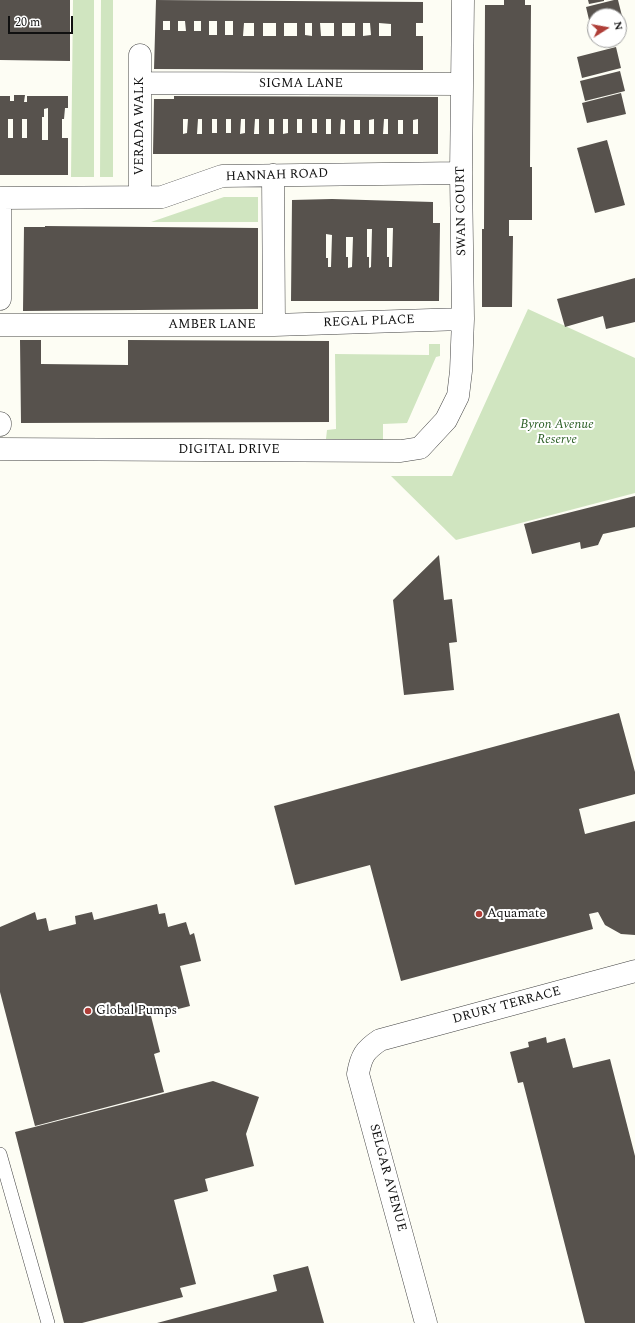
<!DOCTYPE html>
<style>
body{margin:0}
#map{position:relative;width:635px;height:1323px;overflow:hidden;background:#fdfdf4;font-family:Spectral,serif}
canvas{display:block}
.north{position:absolute;left:587px;top:8px;width:40px;height:40px;box-sizing:border-box;background:#fff;border:1px solid #9f9f9f;border-radius:50%;rotate:79deg;font-size:11px;font-weight:700;line-height:16px;text-align:center;color:#101010}
.north::after{content:'';display:block;margin:auto;width:14px;height:18px;background:#af3e38;clip-path:polygon(50% 0,100% 100%,50% 72%,0 100%)}
.scale{position:absolute;left:8px;top:16px;width:65px;height:18px;box-sizing:border-box;border:2px solid #101010;border-top:0;padding-left:5px;font-size:12px;line-height:14px;white-space:nowrap;color:#101010;-webkit-text-stroke:3px #fff;paint-order:stroke}
</style>
<div id="map">
<canvas width="635" height="1323"></canvas>
<div class="north">N</div>
<div class="scale">20 m</div>
</div>
<script>
const ctx = document.querySelector('canvas').getContext('2d');
ctx.lineJoin = 'round';
function paint(path, color) { ctx.fillStyle = color; ctx.fill(path, 'evenodd'); }
function strokePath(path, color, width, dash) { ctx.strokeStyle = color; ctx.lineWidth = width; ctx.lineCap = dash ? 'butt' : 'round'; ctx.setLineDash(dash || []); ctx.stroke(path); }
function label(font, color, halo, rows, align = 'center') {
  ctx.font = font + ' Spectral,serif'; ctx.lineWidth = 4; ctx.setLineDash([]); ctx.textBaseline = 'middle'; ctx.strokeStyle = halo; ctx.fillStyle = color; for (const [text, x, y, turn = 0] of rows) {
    ctx.save(); ctx.translate(x, y); ctx.rotate((+turn || 0) * Math.PI / 180); ctx.textAlign = isNaN(turn) ? turn : align; if (halo) ctx.strokeText(text, 0, 0); ctx.fillText(text, 0, 0); ctx.restore();
  }
}
const green = new Path2D(`
 M73 0H94V177H71Z
 M101 0H113V177H100Z
 M224 197H258V222H151Z
 M528 309 635 358V493L456 540 391 476H452Z
 M429 344H440V356L436 357 407 423 383 424V440L326 439 327 430 336 429 335 354 429 355Z`);
const building = new Path2D(`
 M0 0H70V61L0 60Z
 M156 0 423 2V23H416V36H423V70L154 69ZM163 21H170V30H163ZM178 21H185L186 31H178ZM194 21H201V31H194ZM209 21H217V35H209ZM225 21H233V35H225ZM244 23H254V36H243ZM263 23H276V36H263ZM284 23H297V36H284ZM305 23H312V36L305 35ZM320 23H334V36H321ZM342 23H355V36H342ZM363 23H370L371 35 363 36ZM379 23 391 24V36H379Z
 M504 0H525V5H531L530 167H532V220H509V236H513L512 307H482V229H484L485 5H504Z
 M588 0H604V1L589 4Z
 M614 0H618L622 16H595V22L590 24 586 7Z
 M616 47 621 68 582 78 577 57Z
 M620 71 625 91 585 101 580 81Z
 M621 93 626 114 587 123 582 103Z
 M14 95H25L24 102H27V96H68V108H65L64 119H62V138H68V175H0V96H10V101H14ZM48 108V140H42V117H44V109ZM8 119H13V138H8ZM22 119H27V138H22Z
 M174 96 438 97V154H153L154 99H174ZM183 119H188L187 133 183 134ZM198 119H202V134H197ZM212 119H217V133H212ZM226 119H231V133H226ZM241 119H245V133L240 134ZM255 119H259V134H254ZM269 119H274V134H269ZM283 119H288V133L283 134ZM297 119H302V133H297ZM312 119H317V133H312ZM326 119H331V134H326ZM341 119 345 120V134H340ZM374 119V134H369V120ZM384 119H388V134H383ZM418 119V134H413V120ZM354 120H360V134H354ZM398 120H403V134H398Z
 M607 140 625 205 595 213 577 148Z
 M332 199 433 202V223H440L439 301H291L292 200ZM387 228H393L392 267H389V257H387ZM367 229H372L371 267 369 268V257H367ZM326 234 332 235 331 267H328V258H326ZM346 237H353L352 267 348 268V257H346Z
 M45 226 258 228V309L23 311 24 227H45Z
 M635 278V322L606 329 603 316 565 327 557 299Z
 M20 340H41V364L128 365V340L329 341V422L21 423Z
 M635 496V527L603 534 598 545 581 549 580 542 532 554 524 524Z
 M439 555 444 600 452 599 457 642 449 643 454 690 404 695 393 600Z
 M619 713 635 772V794L579 809 585 834 635 821V935L621 934 605 925 598 912 589 914 593 929 401 981 370 865 295 885 274 806Z
 M157 904 159 914 165 913 168 927 186 922 190 935 194 933 201 961 180 966 190 1006 151 1016 160 1052 154 1054 164 1092 35 1126 0 992V927L35 912 37 920 46 918 49 931 76 924 75 916 92 912 94 920Z
 M546 1037 547 1043 565 1038 573 1068 610 1059 635 1156V1323H585L523 1082 518 1083 510 1052 529 1047 528 1042Z
 M213 1081 259 1097 246 1134 254 1166 205 1179 208 1191 174 1200 196 1284 180 1288 183 1297 82 1323H64L15 1132Z
 M308 1266 324 1323H157L277 1291 273 1275Z`);
const service = new Path2D(`
 M0 1154 48 1323`);
const minor = new Path2D(`
 M140 83 461 84
 M140 197V55
 M0 198 162 197 222 176 461 173
 M0 299V198
 M0 325H274L273 175
 M274 325 463 319
 M0 423V425
 M0 449 401 451 420 448 446 420 458 396 461 371 463 319 461 173 463 0
 M426 1323 358 1074C361 1056 365 1050 380 1040L635 971`);
const markers = [
 [479,914,4,"#af3e38"],
 [88,1011,4,"#af3e38"]
];
const streetNames = [
 ["SIGMA LANE",301,84],
 ["VERADA WALK",140,126,-90],
 ["HANNAH ROAD",277,176,-2],
 ["SWAN COURT",462,211,-91],
 ["REGAL PLACE",369,322,-2],
 ["AMBER LANE",212,325],
 ["DIGITAL DRIVE",229,450],
 ["DRURY TERRACE",507,1006,-15],
 ["SELGAR AVENUE",387,1178,75]
];
const parkNames = [
 ["Byron Avenue",557,425],
 ["Reserve",557,440]
];
const poiNames = [
 ["Aquamate",487,914],
 ["Global Pumps",96,1011]
];
paint(green, '#d0e5c0');
paint(building, '#57524d');
strokePath(service, '#434343', 14);
strokePath(minor, '#434343', 23);
strokePath(service, '#fff', 13);
strokePath(minor, '#fff', 22);
for (const [x, y, r, color] of markers) { const dot = new Path2D(); dot.arc(x, y, r, 0, 2 * Math.PI); ctx.fillStyle = color; ctx.fill(dot); strokePath(dot, '#fff', 1.5); }
label('13px', '#101010', '#fff', streetNames);
label('italic 13px', '#2d6027', '#fff', parkNames);
label('13px', '#101010', '#fff', poiNames, 'left');
</script>
